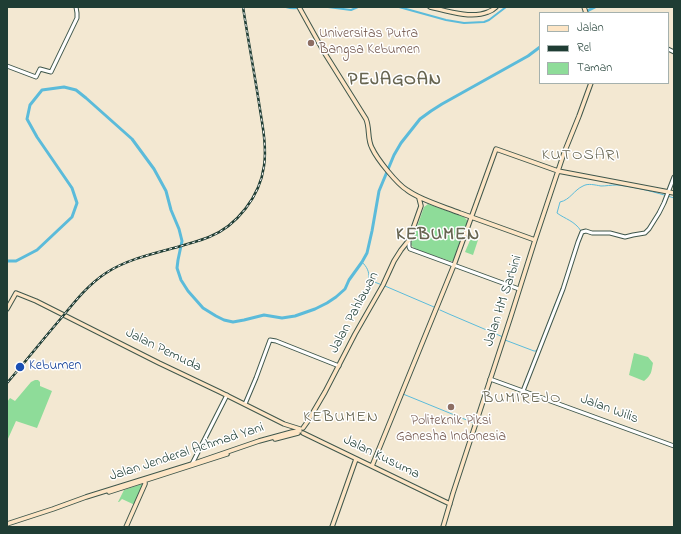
<!DOCTYPE html>
<style>
body{margin:0}
#map{position:relative;width:681px;height:534px;overflow:hidden;background:#f3e8d2;font-family:"Indie Flower",sans-serif}
canvas{display:block}
.frame{position:absolute;inset:0;border:8px solid #1f3d34;pointer-events:none}
.legend{position:absolute;left:539px;top:12px;width:130px;height:72px;box-sizing:border-box;background:#fff;border:1px solid #a5b1ae;margin:0;padding:5px 7px;list-style:none;font-size:12px;color:#1f3d34}
.legend li{display:flex;align-items:center;gap:8px;height:20px}
.legend b{width:20px;border:1px solid #a5b1ae}
</style>
<div id="map">
<canvas width="681" height="534"></canvas>
<div class="frame"></div>
<ul class="legend">
<li><b style="height:5px;background:#fde5c5"></b>Jalan</li>
<li><b style="height:5px;background:#1f3d34"></b>Rel</li>
<li><b style="height:11px;background:#8edc99"></b>Taman</li>
</ul>
</div>
<script>
const ctx = document.querySelector('canvas').getContext('2d');
ctx.lineJoin = 'round';
function paint(path, color) { ctx.fillStyle = color; ctx.fill(path, 'evenodd'); }
function strokePath(path, color, width, dash) { ctx.strokeStyle = color; ctx.lineWidth = width; ctx.lineCap = dash ? 'butt' : 'round'; ctx.setLineDash(dash || []); ctx.stroke(path); }
function label(font, color, halo, rows, align = 'center') {
  ctx.font = font + ' "Indie Flower",sans-serif'; ctx.lineWidth = 3; ctx.setLineDash([]); ctx.textBaseline = 'middle'; ctx.strokeStyle = halo; ctx.fillStyle = color; for (const [text, x, y, turn = 0] of rows) {
    ctx.save(); ctx.translate(x, y); ctx.rotate((+turn || 0) * Math.PI / 180); ctx.textAlign = isNaN(turn) ? turn : align; if (halo) ctx.strokeText(text, 0, 0); ctx.fillText(text, 0, 0); ctx.restore();
  }
}
const green = new Path2D(`
 M428 204 464 217 467 220V224L453 261H450L415 249 412 246 411 244 424 207Z
 M471 238 478 240 473 255 465 252Z
 M634 353 648 357 653 363C651 373 652 374 644 381L629 375Z
 M35 380H38L40 382V386L52 391 37 428 16 421 7 441V402L10 398 15 401 31 382Z
 M145 483 135 505 122 499 119 502H118L124 490Z`);
const stream = new Path2D(`
 M581 231C575 221 565 219 557 213L560 202C570 200 574 190 583 186 588 183 595 185 601 186 606 186 611 185 617 185 636 187 655 192 674 198
 M362 262C367 267 369 271 369 278L372 281 382 285
 M385 286 434 307
 M440 310 449 314 503 337
 M547 326 555 304
 M505 340 534 351H536L539 347
 M403 394 474 423`);
const canal = new Path2D(`
 M286 7C292 9 296 9 302 7
 M303 7H318
 M328 7 351 10 358 7
 M399 7 446 20 464 23 484 22 489 20 506 7`);
const river = new Path2D(`
 M583 13 595 7
 M7 261H16L37 250 72 217 77 203 72 188 37 137 27 119 30 105 42 90 64 87 76 90 86 98 132 139 154 169 166 191 171 210 179 229 182 241 178 260 177 268 181 280 188 291 203 308 216 316 224 320 233 322 244 320 264 315 282 318 295 316 315 309 327 303 336 297 345 289 349 280 362 262 367 253 372 231 379 191 394 155 401 143 420 119 431 111 442 104 528 56 540 47`);
const tertiary = new Path2D(`
 M668 49 674 52
 M7 66 36 77 40 69 51 72 77 18V13L76 7
 M409 240V247L410 249 519 289
 M490 379 674 446
 M523 391 563 289 578 242 582 232 586 231 592 233H610L625 237 633 235 645 233 649 229 659 213 664 203 674 177
 M245 404 256 378 270 340 276 341 339 366
 M192 464 227 395`);
const secondary = new Path2D(`
 M299 7 324 52 366 119C370 128 367 139 372 148 377 159 397 184 407 190 420 200 445 207 460 213 485 222 510 231 535 240
 M430 7C447 11 471 19 488 12 491 11 494 9 496 7
 M584 7 586 13
 M7 309 16 293 36 301 159 363 220 392 284 424 300 429
 M303 428 308 421 325 392 355 334 383 285 394 261 401 250 409 240 421 206 419 198
 M303 433 450 504
 M275 439 298 433
 M372 466 454 265 496 149 558 171 674 193
 M109 492 227 454
 M7 524 53 509 86 497 192 464 259 441 292 432 300 431
 M126 527 145 484V480
 M332 527 356 459
 M443 527 453 493 511 316 535 240 564 153 579 116 591 83`);
const rail = new Path2D(`
 M7 383C26 361 44 338 63 316 76 300 89 284 106 273 135 254 176 250 209 237 237 226 260 196 264 166 267 145 262 123 259 103 254 71 248 39 243 7`);
const markers = [
 [311,43,4,"#8d6e63"],
 [20,367,5,"#1a4fb4"],
 [451,407,4,"#8d6e63"]
];
const educationNames = [
 ["Universitas Putra",319,35],
 ["Bangsa Kebumen",319,51],
 ["Politeknik Piksi",451,422,"center"],
 ["Ganesha Indonesia",451,438,"center"]
];
const streetNames = [
 ["Jalan HM Sarbini",504,301,-72],
 ["Jalan Pahlawan",355,313,-62],
 ["Jalan Pemuda",163,351,26],
 ["Jalan Wilis",609,410,20],
 ["Jalan Jenderal Achmad Yani",187,453,-18],
 ["Jalan Kusuma",381,458,26]
];
const transitNames = [
 ["Kebumen",29,367]
];
const quarterNames = [
 ["KUTOSARI",581,156],
 ["BUMIREJO",522,399],
 ["KEBUMEN",341,418]
];
const districtNames = [
 ["PEJAGOAN",395,81],
 ["KEBUMEN",438,236]
];
paint(green, '#8edc99');
strokePath(stream, '#5bbbda', 1);
strokePath(canal, '#5bbbda', 2);
strokePath(river, '#5bbbda', 3);
strokePath(tertiary, '#3f574c', 5);
strokePath(secondary, '#3f574c', 5.5);
strokePath(tertiary, '#fff', 3);
strokePath(secondary, '#fde5c5', 3.5);
strokePath(rail, '#1f3d34', 2.5);
strokePath(rail, '#fff', 1, [3]);
for (const [x, y, r, color] of markers) { const dot = new Path2D(); dot.arc(x, y, r, 0, 2 * Math.PI); ctx.fillStyle = color; ctx.fill(dot); strokePath(dot, '#fff', 1.5); }
label('14px', '#785e54', '#fff', educationNames, 'left');
label('14px', '#1f3d34', '#fff', streetNames);
label('14px', '#164399', '#fff', transitNames, 'left');
ctx.letterSpacing = '1px';
label('16px', '#676551', '#fff', quarterNames);
ctx.letterSpacing = '0px';
ctx.letterSpacing = '1px';
label('bold 18px', '#676551', '#fff', districtNames);
ctx.letterSpacing = '0px';
</script>
